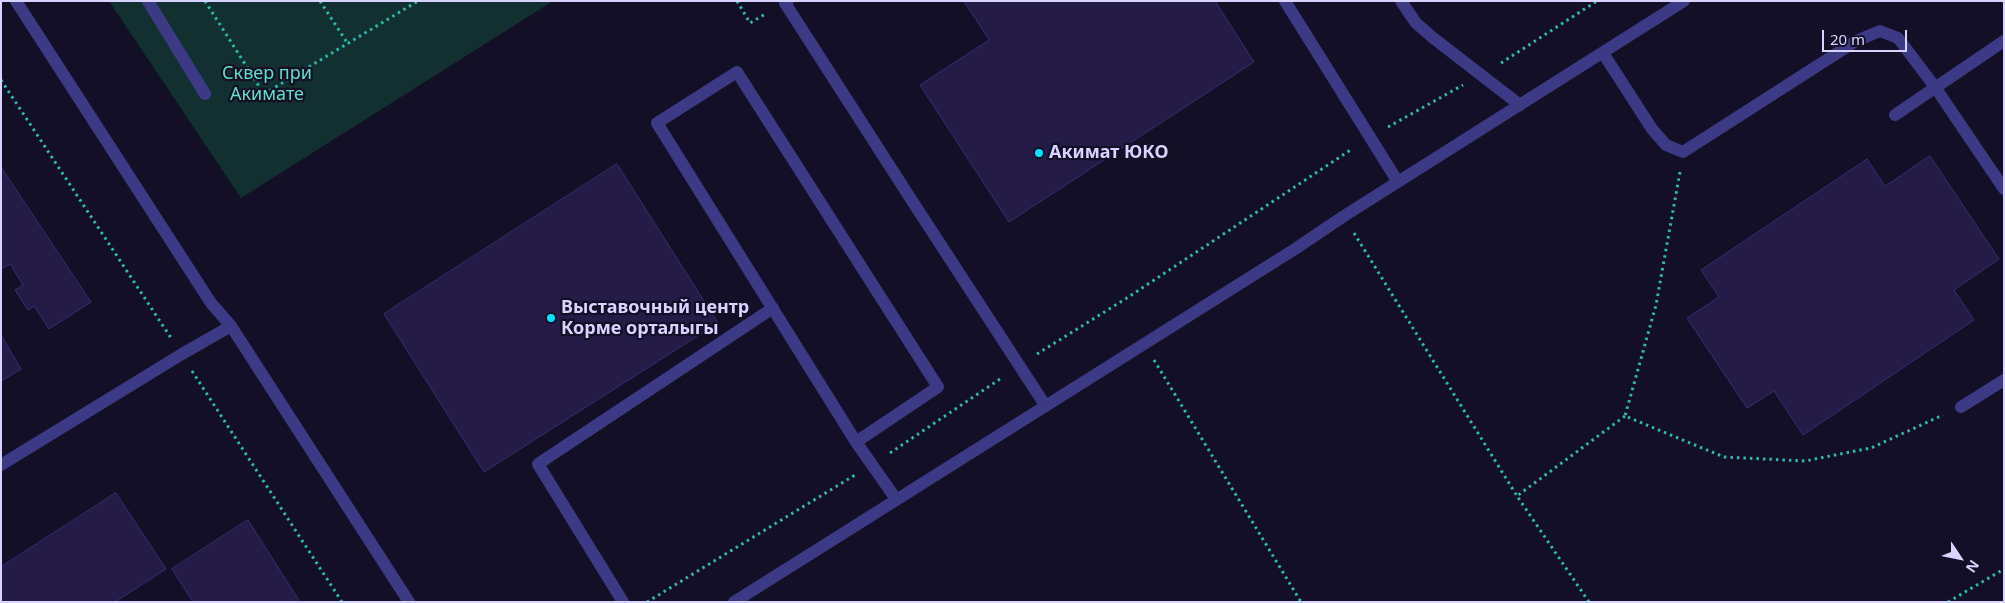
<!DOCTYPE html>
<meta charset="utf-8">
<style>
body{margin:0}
#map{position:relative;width:2005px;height:603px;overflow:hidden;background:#130f26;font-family:"Noto Sans",sans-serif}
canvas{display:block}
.frame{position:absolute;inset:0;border:2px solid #d9d4ff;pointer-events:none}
.north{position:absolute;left:1935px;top:533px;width:50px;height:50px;-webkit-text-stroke:4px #130f26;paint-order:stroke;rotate:124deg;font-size:14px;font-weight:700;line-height:20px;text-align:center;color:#d9d4ff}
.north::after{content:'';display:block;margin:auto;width:18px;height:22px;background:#d9d4ff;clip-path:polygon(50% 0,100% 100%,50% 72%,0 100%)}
.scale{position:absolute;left:1822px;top:30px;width:85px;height:22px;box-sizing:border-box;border:2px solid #d9d4ff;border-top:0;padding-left:6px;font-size:15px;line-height:18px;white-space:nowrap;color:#d9d4ff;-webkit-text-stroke:4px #130f26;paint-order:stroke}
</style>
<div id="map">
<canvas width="2005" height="603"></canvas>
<div class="frame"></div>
<div class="north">N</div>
<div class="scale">20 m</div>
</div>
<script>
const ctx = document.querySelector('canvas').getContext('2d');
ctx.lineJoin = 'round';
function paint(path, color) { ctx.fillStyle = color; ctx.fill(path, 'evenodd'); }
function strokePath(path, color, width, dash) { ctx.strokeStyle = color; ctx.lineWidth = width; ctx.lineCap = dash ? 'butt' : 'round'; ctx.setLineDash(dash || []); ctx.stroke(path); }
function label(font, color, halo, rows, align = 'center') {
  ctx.font = font + ' "Noto Sans",sans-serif'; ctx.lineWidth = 4.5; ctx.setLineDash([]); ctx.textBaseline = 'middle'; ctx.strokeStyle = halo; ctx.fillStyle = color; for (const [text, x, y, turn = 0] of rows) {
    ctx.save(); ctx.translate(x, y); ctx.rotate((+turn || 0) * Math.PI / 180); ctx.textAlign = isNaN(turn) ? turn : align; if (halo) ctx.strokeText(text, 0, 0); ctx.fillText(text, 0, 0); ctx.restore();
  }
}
const green = new Path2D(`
 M109 1H553L241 198Z`);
const building = new Path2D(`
 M964 1H1215L1254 62 1009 222 920 85 989 40Z
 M1930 156 1999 259 1954 290 1974 320 1803 435 1774 391 1747 408 1687 318 1719 297 1701 270 1867 159 1885 186Z
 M617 164 718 323 484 472 384 314Z
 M1 167 91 302 49 329 34 306 28 310 15 290 23 285 10 264 1 269Z
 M1 335 21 369 1 381Z
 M116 493 166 569 115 602H1V567Z
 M248 520 300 602H193L172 569Z`);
const path = new Path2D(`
 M205 1 264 94 418 1
 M320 1 348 44
 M737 1 750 23 767 13
 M1501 63 1597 1
 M1 80 171 338
 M1388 127 1463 85
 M1680 172 1656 305 1625 416 1724 457 1805 461 1871 448 1943 415
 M1354 233 1517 496
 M1037 354 1130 296 1352 149
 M1154 360 1301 602
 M192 371 342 602
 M890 453 1003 377
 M647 602 855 475
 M1589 602 1517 496 1625 416
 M1948 602 2004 569`);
const service = new Path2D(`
 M148 1 205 94
 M788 1 785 3 907 193 1045 405
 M1285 1 1398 182
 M1401 1 1416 23 1432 37 1520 105
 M1603 53 1652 129 1666 145 1683 152 1856 41 1880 31 1898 38 1935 87 2004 189
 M1895 115 2004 41
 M1961 407 2004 380
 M856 442 938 387 737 72 657 123 856 442 896 499
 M1 465 182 354 231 326
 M623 602 538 464 773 308`);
const minor = new Path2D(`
 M734 602 1295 249 1344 216 1684 1`);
const tertiary = new Path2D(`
 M16 1 211 303 231 326 409 602`);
const markers = [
 [1039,153,5,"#00e5ff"],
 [551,318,5,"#00e5ff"]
];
const parkNames = [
 ["Сквер при",267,74],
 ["Акимате",267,95]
];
const poiNames = [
 ["Акимат ЮКО",1049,153],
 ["Выставочный центр",561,308],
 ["Корме орталыгы",561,329]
];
paint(green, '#12302f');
paint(building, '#241b47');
strokePath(building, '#3b2d73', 1);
strokePath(path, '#2fb8b0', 3, [2.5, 4]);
strokePath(service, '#3d3a85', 12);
strokePath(minor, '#3d3a85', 12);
strokePath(tertiary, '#3d3a85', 12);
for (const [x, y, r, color] of markers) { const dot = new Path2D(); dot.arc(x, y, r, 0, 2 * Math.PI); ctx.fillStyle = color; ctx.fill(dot); strokePath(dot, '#130f26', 2); }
label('18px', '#5fe0c0', '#130f26', parkNames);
label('bold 18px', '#d9d4ff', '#130f26', poiNames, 'left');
</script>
